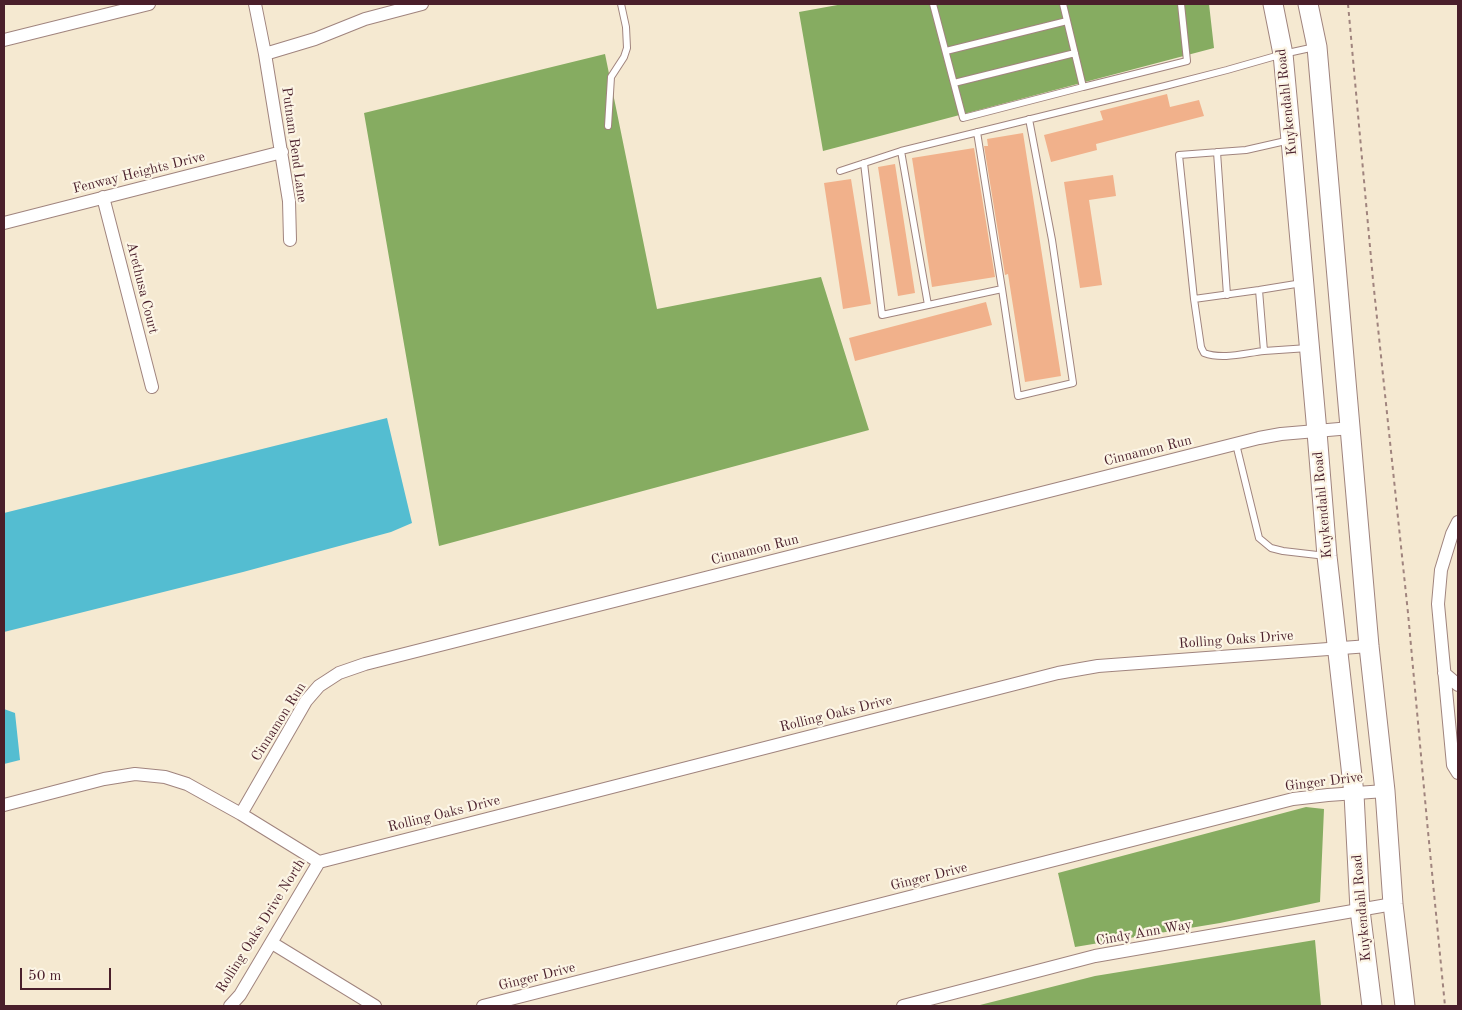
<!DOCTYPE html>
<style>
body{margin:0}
#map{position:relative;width:1462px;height:1010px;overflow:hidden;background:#f5e9d1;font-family:"Old Standard TT",serif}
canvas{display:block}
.frame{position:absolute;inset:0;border:5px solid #4a1f2b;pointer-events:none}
.scale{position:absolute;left:20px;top:968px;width:91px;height:22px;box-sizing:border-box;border:2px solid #4a1f2b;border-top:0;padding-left:6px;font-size:15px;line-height:18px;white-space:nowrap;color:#4a1f2b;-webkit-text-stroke:4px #fcf5e5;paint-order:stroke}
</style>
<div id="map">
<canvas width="1462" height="1010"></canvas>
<div class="frame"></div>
<div class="scale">50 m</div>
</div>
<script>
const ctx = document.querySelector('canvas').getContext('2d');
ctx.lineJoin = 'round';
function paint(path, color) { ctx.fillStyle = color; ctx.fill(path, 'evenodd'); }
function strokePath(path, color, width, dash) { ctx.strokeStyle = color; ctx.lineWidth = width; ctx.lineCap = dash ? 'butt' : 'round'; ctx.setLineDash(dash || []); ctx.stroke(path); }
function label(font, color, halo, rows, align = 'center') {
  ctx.font = font + ' "Old Standard TT",serif'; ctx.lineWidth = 4.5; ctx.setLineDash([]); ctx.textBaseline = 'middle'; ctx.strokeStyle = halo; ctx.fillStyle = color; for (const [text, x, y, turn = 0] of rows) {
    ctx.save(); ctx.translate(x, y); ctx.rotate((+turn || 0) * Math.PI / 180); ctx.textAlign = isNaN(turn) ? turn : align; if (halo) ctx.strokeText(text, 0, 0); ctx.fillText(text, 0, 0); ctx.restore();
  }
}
const forest = new Path2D(`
 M843 4H1209L1214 48 823 151 799 12Z
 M605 54 657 309 821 277 869 430 439 546 364 113Z
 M1306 807 1324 809 1320 902 1220 923 1075 947 1058 873Z
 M1315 940 1321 1006H976L1095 976Z`);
const water = new Path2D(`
 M387 418 412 523 391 532 243 572 4 632V513Z
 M4 709 15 713 20 760 4 764Z`);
const building = new Path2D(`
 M1167 94 1170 107 1199 100 1204 116 1096 144 1097 150 1051 162 1044 135 1103 120 1100 111Z
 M1023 133 1061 376 1025 382 1008 274 1005 275 984 146H988L987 139Z
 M974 148 995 277 932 287 912 158Z
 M895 164 915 293 898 296 878 167Z
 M1113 175 1116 196 1089 200 1102 285 1080 288 1064 182Z
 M851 179 871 304 843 309 824 183Z
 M986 302 992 325 855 361 849 338Z`);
const path = new Path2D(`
 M1348 4 1373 280 1408 613 1427 821 1445 1006`);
const service = new Path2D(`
 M933 4 963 118 1083 87
 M1063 4 1083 87 1187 61 1181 4
 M946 51 1067 21
 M954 83 1075 53
 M608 126 611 77 624 57 627 48 626 27 621 4
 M977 132 1002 289 1018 396 1073 383 1052 240 1029 119
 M1290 140 1246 150 1179 155 1194 299 1259 290 1302 283
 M901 151 928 305
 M1217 152 1227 295
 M864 163 882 315 1002 289
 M840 171 901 151 1165 86 1227 70 1283 54 1315 47
 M1259 290 1264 351 1308 348
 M1194 299 1201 347 1204 353C1223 360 1245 353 1264 351
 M1236 444 1259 538 1271 548 1283 551 1326 556`);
const minor = new Path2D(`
 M255 4 265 54 289 201 290 240
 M4 40 149 4
 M265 54 315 39 365 19 422 4
 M103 197 152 387
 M4 223 282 152
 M1458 522 1452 534 1441 570 1438 604 1453 765 1458 773
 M1444 673 1458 685
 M4 805 104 779 135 774 165 777 187 784 241 814 319 862
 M241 814 306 701 319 686 339 673 365 664 1259 438 1281 434 1351 428
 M319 862 1058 673 1098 666 1369 646
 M272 943 375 1006
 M230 1006 240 995 319 862
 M483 1006 1293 799 1328 795 1385 791
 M903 1006 1095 956 1393 904`);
const secondary = new Path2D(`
 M1273 4 1283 54 1291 140 1317 432 1327 556 1354 794 1360 910 1372 1006
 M1308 4 1317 47 1369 646 1385 791 1393 904 1405 1006`);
const streetNames = [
 ["Kuykendahl Road",1287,102,-96],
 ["Putnam Bend Lane",294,145,82],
 ["Fenway Heights Drive",139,173,-14],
 ["Arethusa Court",142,288,76],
 ["Cinnamon Run",1148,451,-14],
 ["Kuykendahl Road",1323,505,-95],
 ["Cinnamon Run",755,550,-14],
 ["Rolling Oaks Drive",1236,640,-4],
 ["Rolling Oaks Drive",836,714,-14],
 ["Cinnamon Run",279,722,-58],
 ["Ginger Drive",1324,782,-7],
 ["Rolling Oaks Drive",444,814,-14],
 ["Ginger Drive",929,877,-14],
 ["Kuykendahl Road",1362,908,-95],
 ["Rolling Oaks Drive North",261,926,-58],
 ["Cindy Ann Way",1144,933,-10],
 ["Ginger Drive",537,977,-14]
];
paint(forest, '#86ac61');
paint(water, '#54bdd1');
paint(building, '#f1b18b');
strokePath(service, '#a0847e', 8);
strokePath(minor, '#a0847e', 14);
strokePath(secondary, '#a0847e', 21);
strokePath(path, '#a0847e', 2, [4, 4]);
strokePath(service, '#fff', 6);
strokePath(minor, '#fff', 12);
strokePath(secondary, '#fff', 19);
label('14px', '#4a1f2b', '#fcf5e5', streetNames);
</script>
